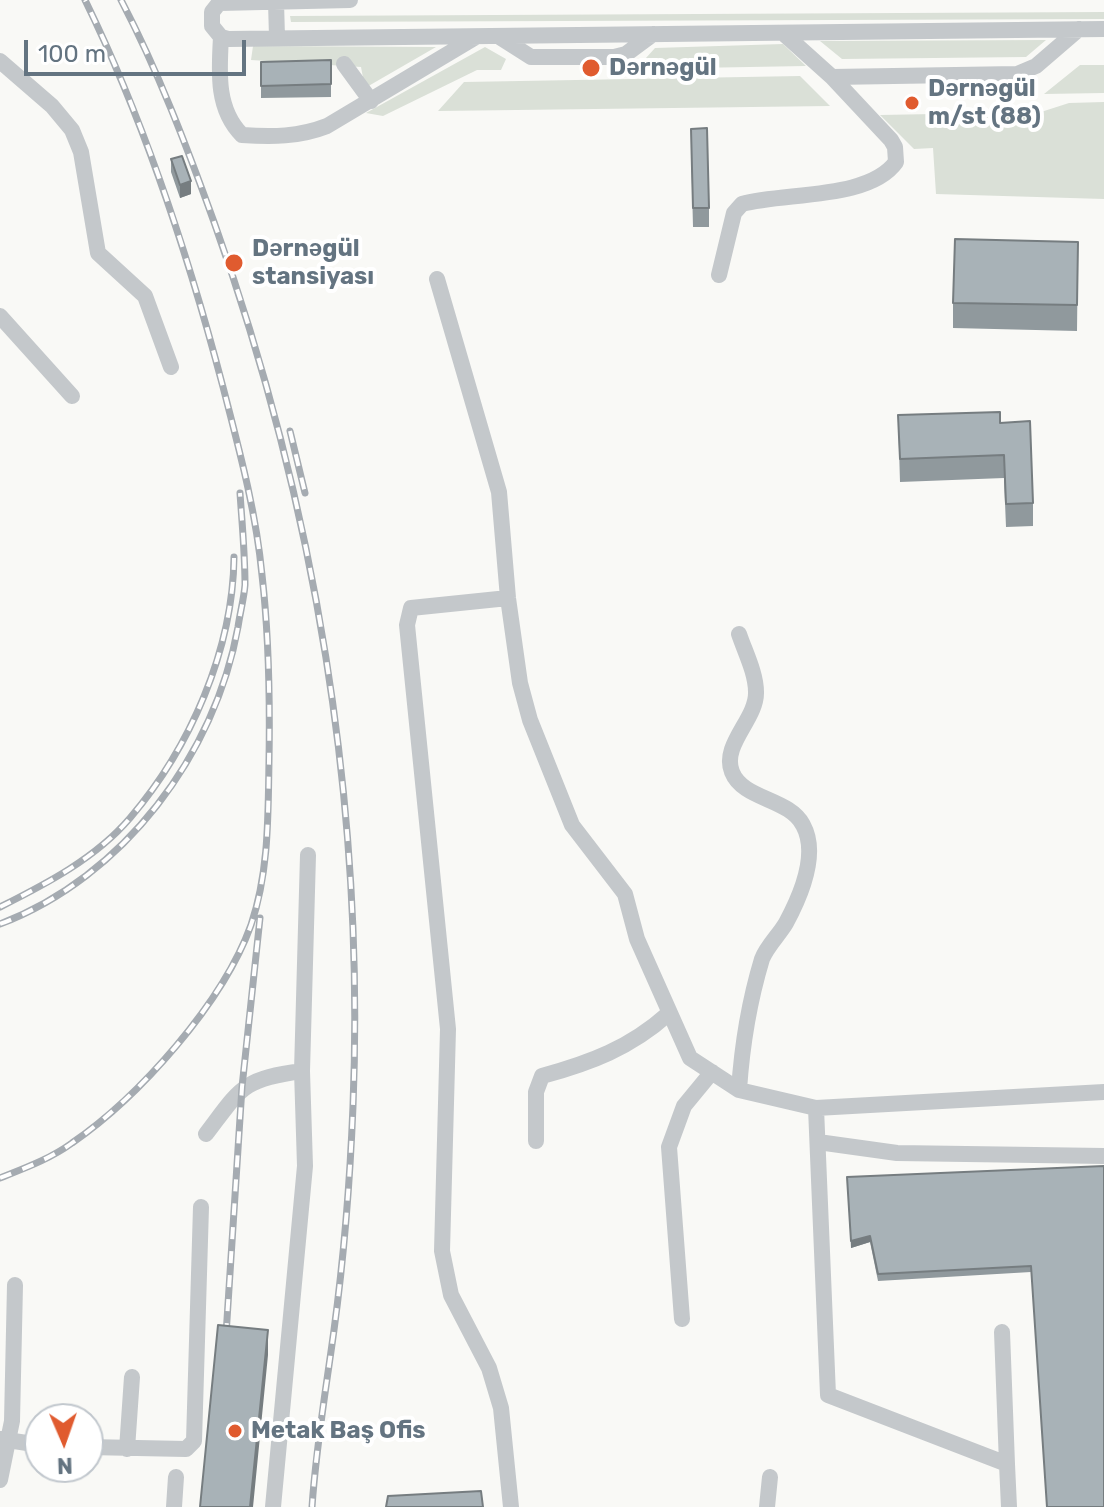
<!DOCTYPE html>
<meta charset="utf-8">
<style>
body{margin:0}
#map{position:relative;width:1104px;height:1507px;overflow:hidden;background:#f9f9f6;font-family:Rubik,sans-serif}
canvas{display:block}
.north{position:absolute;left:24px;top:1403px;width:80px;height:80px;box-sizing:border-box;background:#fff;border:2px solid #c1c7cd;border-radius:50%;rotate:178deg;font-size:22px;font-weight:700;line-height:32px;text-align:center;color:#647481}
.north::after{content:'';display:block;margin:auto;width:28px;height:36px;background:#e05b2f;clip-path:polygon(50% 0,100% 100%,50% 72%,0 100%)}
.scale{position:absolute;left:24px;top:40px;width:222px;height:36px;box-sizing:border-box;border:4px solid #647481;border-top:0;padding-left:10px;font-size:24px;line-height:28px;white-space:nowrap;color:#647481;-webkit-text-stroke:6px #fff;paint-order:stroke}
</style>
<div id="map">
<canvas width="1104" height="1507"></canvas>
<div class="north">N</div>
<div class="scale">100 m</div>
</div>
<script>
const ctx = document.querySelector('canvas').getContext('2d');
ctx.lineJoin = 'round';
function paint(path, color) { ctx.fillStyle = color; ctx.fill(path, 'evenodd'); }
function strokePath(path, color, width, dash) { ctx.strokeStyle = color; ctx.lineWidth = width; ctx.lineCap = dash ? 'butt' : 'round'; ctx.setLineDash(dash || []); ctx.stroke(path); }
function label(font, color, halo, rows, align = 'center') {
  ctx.font = font + ' Rubik,sans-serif'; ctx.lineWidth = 8; ctx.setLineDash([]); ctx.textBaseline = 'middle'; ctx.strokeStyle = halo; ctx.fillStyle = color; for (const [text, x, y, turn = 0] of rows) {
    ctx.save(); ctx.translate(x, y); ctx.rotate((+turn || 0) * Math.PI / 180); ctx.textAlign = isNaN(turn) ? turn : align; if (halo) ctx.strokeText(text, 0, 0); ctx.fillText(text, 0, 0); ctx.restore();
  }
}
const green = new Path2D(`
 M1104 12V19L291 22 290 16Z
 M1046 40 1026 57 842 59 820 41Z
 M783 44 806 66 636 69 655 48Z
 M253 46 436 47 365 88 361 67 251 60Z
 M485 47 506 59 501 70H477L383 116 366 113Z
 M1080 65H1104V93L1044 94Z
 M800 76 830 106 438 111 464 82Z
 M1104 102V199L936 194 933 148 914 149 880 115 1041 112 1069 103Z`);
const minor = new Path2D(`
 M350 0 219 3 212 12V26L221 37 228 39 1104 29
 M276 2 277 37
 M783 33 832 77 1017 74 1036 66 1079 29
 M498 36 531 57H614L626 54 653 34
 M221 37C219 72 216 109 242 135 272 137 299 137 327 126L476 37
 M0 61 52 106 72 130 81 152 98 253 145 296 171 367
 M344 64 371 101
 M719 275 734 213 742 204C784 192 869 200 896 162L895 147 891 140 832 77
 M437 279 499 492 508 598 520 683 530 720 572 825 625 894 637 939 690 1058 739 1090 816 1108 1104 1092
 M0 316 72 396
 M508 598 411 608 407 625 448 1029 442 1251 451 1295 489 1368 501 1408 511 1507
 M739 634C745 652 756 673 756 692 757 719 721 745 732 772 743 800 789 798 803 825 819 854 800 897 786 923 779 935 767 946 762 959 749 1002 742 1045 739 1090
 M816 1108 828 1395 1007 1464 1009 1507
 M206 1134C241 1088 242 1079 302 1071
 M536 1141V1092L542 1076C590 1063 630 1048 668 1014
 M818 1142 897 1153 1104 1156
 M682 1319 669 1147 684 1106 712 1072
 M1002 1332 1007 1464
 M0 1439 40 1445
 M88 1447 186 1449 194 1441 201 1207
 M127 1449 132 1377
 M0 1480 12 1421 15 1285
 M174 1507 176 1477
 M273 1507 305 1166 302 1071 308 855
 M767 1507 770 1477`);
const rail = new Path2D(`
 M121 0C158 71 187 147 214 222 315 504 365 806 353 1106 350 1181 344 1256 334 1330 326 1389 316 1447 312 1507
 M290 431 305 493
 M0 907C46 884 96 858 130 818 190 748 233 650 234 557
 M0 924C124 877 215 754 238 627 240 613 244 598 245 585 245 554 242 523 240 493
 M0 1178C25 1168 50 1159 72 1143 139 1097 223 1003 251 925 269 872 268 816 269 761 270 700 269 636 262 575 256 511 239 449 223 387 188 254 145 123 85 0
 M226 1335 242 1087 260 918`);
const wall = new Path2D(`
 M331 60V97L261 98V62Z
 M691 148 709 208V227H693Z
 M171 159 191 194 180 198 171 172Z
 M1078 242 1077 331 953 328V303Z
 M898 415 1000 423 1033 503V526L1006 527 1004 478 900 482Z
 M1104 1166 1031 1272 878 1281 870 1242 851 1248 847 1177Z`);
const shadedWall = new Path2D(`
 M191 181V194L180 198V185Z
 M870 1236V1242L851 1248V1241Z
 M268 1330V1355L253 1507H250Z`);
const building = new Path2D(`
 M331 60V84L261 86V62Z
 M707 128 709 208H693L691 129Z
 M182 156 191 181 180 185 171 159Z
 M955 239 1078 242 1077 305 953 303Z
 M1000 412V423L1030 421 1033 503 1006 504 1004 455 900 459 898 415Z
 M1104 1166V1507H1047L1031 1266 878 1274 870 1236 851 1241 847 1177Z
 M218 1325 268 1330 250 1507H200Z
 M481 1491 483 1507H386L388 1496Z`);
const markers = [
 [591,68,10,"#e05b2f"],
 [912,103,8,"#e05b2f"],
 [234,263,10,"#e05b2f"],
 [235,1431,8,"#e05b2f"]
];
const poiNames = [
 ["Dərnəgül",609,68],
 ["Dərnəgül",928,89],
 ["m/st (88)",928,117],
 ["Dərnəgül",252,249],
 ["stansiyası",252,277],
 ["Metak Baş Ofis",251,1431]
];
paint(green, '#dae0d7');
strokePath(minor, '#c4c8cb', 16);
strokePath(rail, '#a5abb1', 7);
strokePath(rail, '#fff', 4, [12]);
paint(wall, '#90999d');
paint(shadedWall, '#767d80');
paint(building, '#a8b2b7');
strokePath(building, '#767d80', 2);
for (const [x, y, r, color] of markers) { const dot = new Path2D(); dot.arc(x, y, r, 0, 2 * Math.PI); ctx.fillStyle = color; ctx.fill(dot); strokePath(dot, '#fff', 3); }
label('bold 24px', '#647481', '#fff', poiNames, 'left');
</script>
